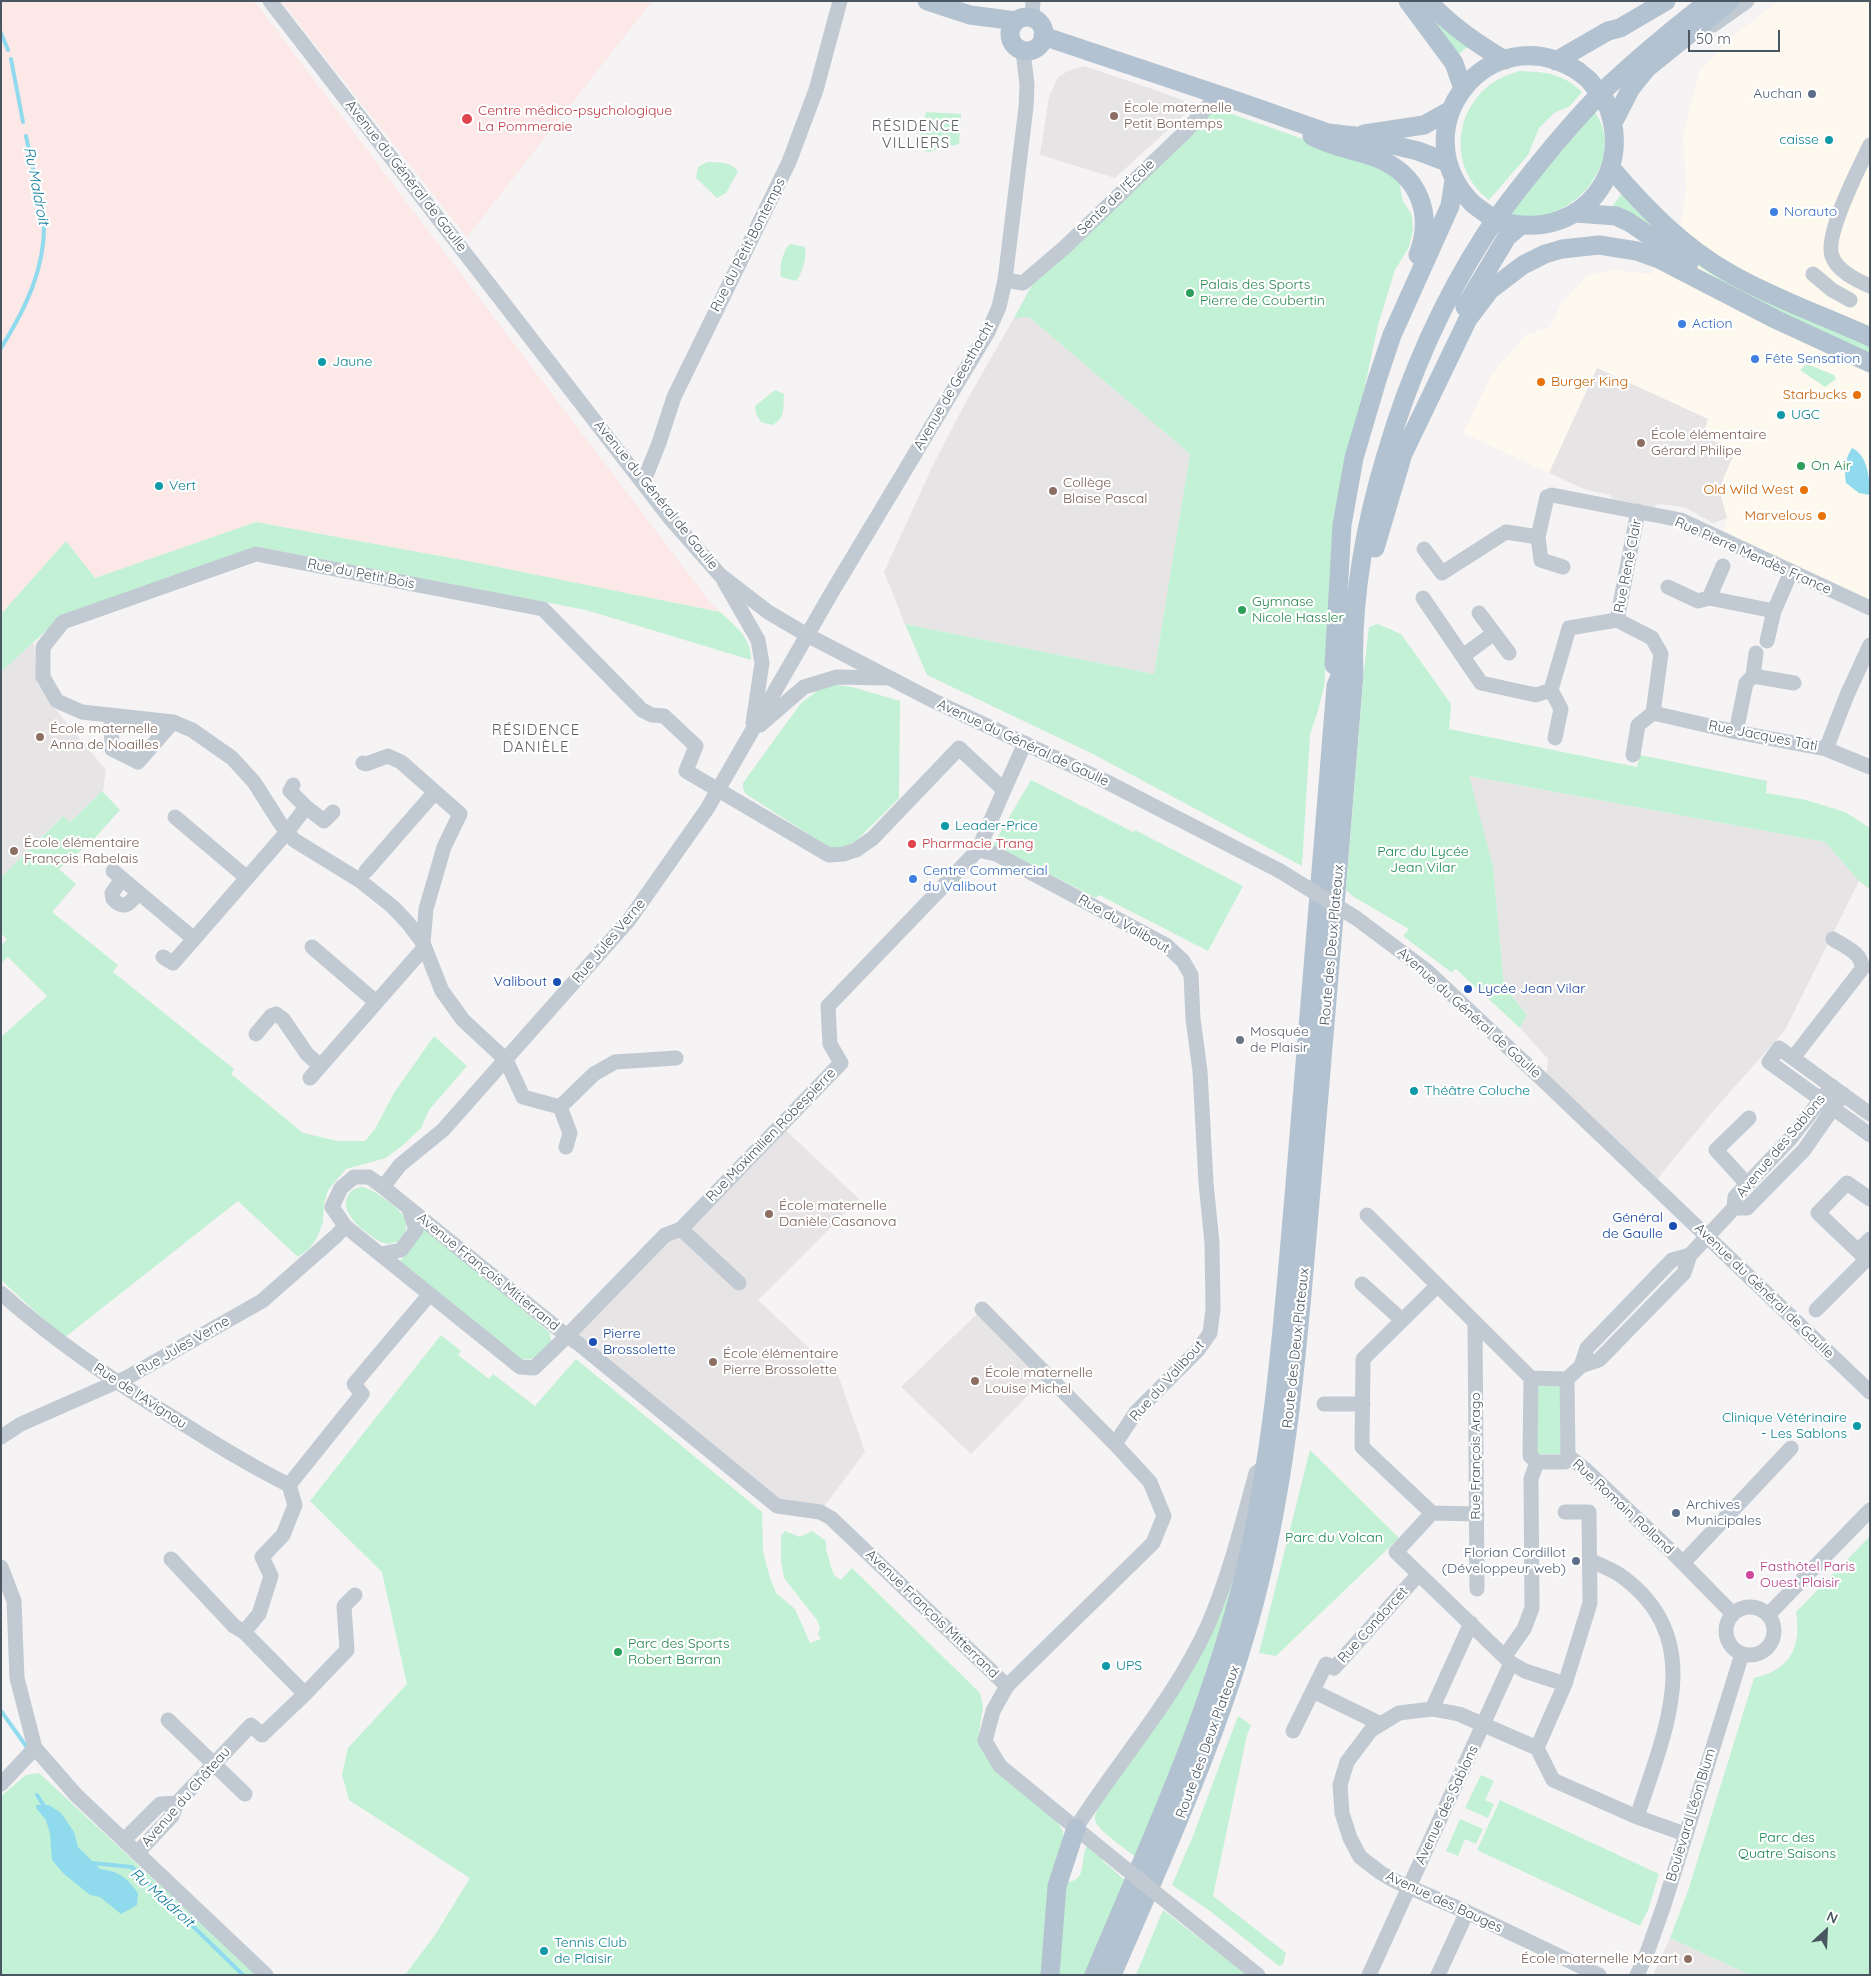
<!DOCTYPE html>
<meta charset="utf-8">
<style>
body{margin:0}
#map{position:relative;width:1871px;height:1976px;overflow:hidden;background:#f5f3f3;font-family:Quicksand,sans-serif}
canvas{display:block}
.frame{position:absolute;inset:0;border:2px solid #4a5661;pointer-events:none}
.north{position:absolute;left:1801px;top:1906px;width:50px;height:50px;-webkit-text-stroke:4px #fff;paint-order:stroke;rotate:25deg;font-size:14px;font-weight:700;line-height:20px;text-align:center;color:#4a5661}
.north::after{content:'';display:block;margin:auto;width:18px;height:22px;background:#4a5661;clip-path:polygon(50% 0,100% 100%,50% 72%,0 100%)}
.scale{position:absolute;left:1688px;top:30px;width:92px;height:22px;box-sizing:border-box;border:2px solid #4a5661;border-top:0;padding-left:6px;font-size:15px;line-height:18px;white-space:nowrap;color:#4a5661;-webkit-text-stroke:4px #fff;paint-order:stroke}
</style>
<div id="map">
<canvas width="1871" height="1976"></canvas>
<div class="frame"></div>
<div class="north">N</div>
<div class="scale">50 m</div>
</div>
<script>
const ctx = document.querySelector('canvas').getContext('2d');
ctx.lineJoin = 'round';
function paint(path, color) { ctx.fillStyle = color; ctx.fill(path, 'evenodd'); }
function strokePath(path, color, width, dash) { ctx.strokeStyle = color; ctx.lineWidth = width; ctx.lineCap = dash ? 'butt' : 'round'; ctx.setLineDash(dash || []); ctx.stroke(path); }
function label(font, color, halo, rows, align = 'center') {
  ctx.font = font + ' Quicksand,sans-serif'; ctx.lineWidth = 4.5; ctx.setLineDash([]); ctx.textBaseline = 'middle'; ctx.strokeStyle = halo; ctx.fillStyle = color; for (const [text, x, y, turn = 0] of rows) {
    ctx.save(); ctx.translate(x, y); ctx.rotate((+turn || 0) * Math.PI / 180); ctx.textAlign = isNaN(turn) ? turn : align; if (halo) ctx.strokeText(text, 0, 0); ctx.fillText(text, 0, 0); ctx.restore();
  }
}
const commercial = new Path2D(`
 M1779 1H1870V601L1722 533 1727 518 1720 493 1723 479 1735 452 1702 435 1708 419 1597 368 1549 473 1463 433 1493 372 1526 335 1550 327 1561 304 1587 276 1612 270 1651 274 1681 223 1686 188 1683 135 1699 73 1730 38Z`);
const education = new Path2D(`
 M1084 66 1155 90 1195 105 1115 178 1040 155 1049 97 1058 77 1068 71Z
 M1029 317 1190 454 1154 674 905 624 884 572 934 463 967 400 1014 318Z
 M1597 368 1708 419 1703 435 1735 452 1723 479 1720 493 1727 518 1713 523 1684 507 1658 504 1653 507 1613 499 1610 495 1584 489 1549 473Z
 M34 642 37 683 51 704 106 770 103 791 70 822 62 816 1 877V672Z
 M1468 776 1825 842 1859 881 1785 1030 1714 1110 1649 1189 1545 1087 1548 1059 1520 1028 1527 1014 1504 986 1493 866Z
 M781 1126 859 1199 758 1300 838 1375 865 1452 820 1512 777 1506 567 1336Z
 M982 1309 1048 1375 971 1454 901 1387Z
 M1670 1938 1750 1975H1653Z`);
const medical = new Path2D(`
 M1 1H254L706 597 720 612 478 563 256 522 95 578 66 541 1 614Z
 M281 1H652L467 237Z`);
const green = new Path2D(`
 M1422 1 1470 45 1456 56Z
 M1519 71C1546 72 1562 73 1582 92L1570 106 1554 113 1539 128 1528 155 1489 200C1450 170 1452 113 1491 84 1500 78 1509 74 1519 71Z
 M1215 108 1320 145 1393 154 1403 201 1412 215 1413 230 1409 247 1395 270 1378 325 1335 526 1324 687 1317 714 1310 734 1302 866 1093 754 927 675 905 624 1154 674 1190 454 1029 317 1014 318 1033 283Z
 M1594 111C1631 161 1566 234 1509 213Z
 M926 112 961 114 959 144 928 152 917 149Z
 M707 162C718 162 731 162 738 171L726 193 717 198 696 178 698 167Z
 M1623 192 1668 235 1870 346V356L1741 294 1611 208Z
 M790 244 805 247C807 256 802 275 796 281L781 277C779 268 783 250 790 244Z
 M1807 364 1834 375 1836 379 1825 387 1800 370Z
 M775 390 784 394C783 408 786 418 772 425L761 422 756 414 755 406Z
 M256 522 478 563 720 612C735 626 752 638 751 660L586 610 259 547 59 619 1 672V614L66 541 95 578Z
 M1378 624 1401 634 1451 704 1449 729 1637 767 1640 755 1767 781 1766 793 1806 800 1845 812 1870 828V889L1859 881 1825 842 1469 776 1493 866 1504 986 1527 1015 1520 1028 1456 969 1451 972 1403 936 1409 929 1354 897 1346 890 1364 671 1369 627Z
 M837 685 852 687 900 701 899 798 855 842 843 848H832L816 839 746 794 743 789V783L801 703 821 688Z
 M1031 780 1133 832 1135 830 1243 886 1208 951 1099 895 1096 898 993 845Z
 M102 791 120 810 94 839 59 869 76 884 52 912 118 965 113 972 234 1069 231 1074 303 1133 338 1141H365L375 1129 394 1093 434 1036 467 1066 429 1110 421 1128 403 1145 386 1158 346 1169 328 1190 324 1205 323 1222 317 1238 309 1249 298 1257 238 1201 64 1338 1 1280V1037L47 996 8 957 1 963V946L7 939 1 933V877L63 816 70 822Z
 M362 1187C372 1188 402 1209 405 1219 408 1227 405 1234 400 1241L388 1244 381 1242C368 1235 340 1215 347 1198 350 1191 354 1188 362 1187Z
 M425 1227 550 1333 551 1342C540 1354 536 1363 518 1358L398 1263 408 1252Z
 M441 1335 461 1351 458 1355 489 1379 493 1374 535 1406 576 1359 762 1512 763 1551 770 1578 776 1593 795 1609 810 1643 821 1639 818 1634 820 1628 817 1620 784 1578 781 1561V1536L785 1531 800 1537 812 1531 826 1541V1549L832 1570 835 1576 841 1580 852 1568 980 1693 983 1707 979 1732 983 1753 996 1770 1056 1820 1063 1831 1064 1844 1046 1975H405L435 1935 470 1878 349 1800 342 1775 348 1748 407 1684 382 1572 310 1501Z
 M1536 1386H1561V1454H1535Z
 M1310 1450 1399 1538 1276 1656 1259 1653Z
 M1870 1536V1975H1750L1670 1938 1688 1891 1754 1678C1790 1670 1802 1647 1796 1612Z
 M1238 1561 1212 1664 1137 1858C1127 1850 1097 1830 1095 1820 1094 1815 1098 1809 1100 1804Z
 M1238 1716 1251 1725 1247 1735 1213 1896 1286 1953 1283 1964 1279 1966 1210 1911 1172 1885 1193 1836Z
 M39 1773 257 1975H1V1796L26 1775Z
 M1481 1775 1494 1781 1485 1800 1494 1804 1488 1818 1465 1808Z
 M1500 1800 1659 1874 1648 1910 1640 1926 1477 1850Z
 M1460 1819 1483 1829 1476 1844 1465 1839 1458 1856 1446 1851Z
 M1087 1846 1103 1857 1102 1860 1127 1882 1086 1975H1054L1063 1883C1090 1881 1078 1862 1087 1846Z
 M1163 1910 1247 1975H1136Z`);
const water = new Path2D(`
 M1852 448C1868 455 1870 480 1870 495L1859 493 1846 483C1844 471 1845 458 1852 448Z
 M36 1805H49L61 1813 74 1832 78 1847 100 1869C119 1871 127 1878 138 1893L137 1905 121 1914 100 1897 90 1895 63 1873 52 1860 50 1834 46 1820 36 1808Z`);
const stream = new Path2D(`
 M1 33 8 50
 M11 59 23 122
 M1 348C26 308 46 267 44 219L26 136
 M1 1711 26 1746
 M37 1795 46 1809
 M92 1863 132 1867 243 1975`);
const minor = new Path2D(`
 M270 1 669 517 720 575 768 612 807 635 934 701 1105 781 1280 871
 M1032 18 1033 1
 M1713 25 1747 1
 M1870 145C1860 166 1824 235 1832 256 1837 271 1856 280 1870 286
 M1813 274 1832 290 1850 300
 M1005 280 1023 283 1065 247 1186 131 1218 95
 M643 483 659 443 674 397 789 162 816 90 840 1
 M1538 537 1541 560 1563 567
 M1424 549 1442 573 1506 532 1538 537 1547 497 1552 495 1681 520 1870 608
 M1723 566 1709 598 1774 611
 M724 581 758 640 762 663 753 723
 M1668 587 1698 601 1709 598
 M1423 598 1481 683 1536 695 1551 690 1569 628 1617 620 1652 638 1661 654 1653 713 1736 732 1826 749 1870 767
 M1479 613 1509 653
 M1617 620 1638 511
 M1767 641 1774 611 1791 572
 M1463 656 1494 633
 M1753 676 1756 653
 M1551 690 1561 709 1555 738
 M111 716 112 749 138 762 173 722
 M760 725 804 687 837 677 885 678
 M1736 732 1746 683 1753 676 1794 683
 M1826 749 1847 695 1870 645
 M1633 755 1638 725 1653 713
 M363 763 366 764 388 756 401 762 460 814 444 847 426 909 423 943
 M1004 790 1025 743
 M306 807 324 821 333 812
 M175 817 247 878
 M978 850 996 854 1166 945 1183 961 1191 975 1193 1019 1200 1071 1206 1183 1212 1243 1213 1309 1210 1333 1198 1350 1136 1412 1115 1444 1150 1482 1164 1516 1153 1543 1007 1686
 M113 871 194 939 287 832 306 807 290 791 293 785
 M366 871 435 792
 M122 879 112 893 113 899C124 911 131 903 138 892
 M1356 918 1427 971 1544 1081 1870 1392
 M312 947 376 1002
 M163 957 173 963 194 939
 M256 1034 271 1016 276 1014 283 1019 307 1054 320 1066
 M1793 1058 1862 969C1863 953 1845 947 1833 939
 M310 1078 424 948
 M1832 1086 1790 1139 1735 1197 1734 1208H1747L1804 1150 1843 1094
 M560 1107 594 1074 615 1062 676 1058
 M1870 1114 1779 1048 1769 1062 1870 1135
 M566 1147 570 1133 560 1107 523 1097 506 1060 463 1020 442 991 423 943 408 923 393 907 359 880 294 840 280 823 254 782 232 758 192 730 173 722 82 712 57 701 43 677V647L63 622 256 554 543 609 642 710 652 715 664 716 696 746 686 771 829 855 844 854 856 850 873 838 959 748 1004 790 978 850 828 1006 830 1044 841 1063 681 1229 665 1235 567 1336 534 1368 520 1367 345 1226 332 1207 341 1188 354 1177H369L383 1187 567 1336 579 1344 777 1506 820 1512 831 1518 1007 1686 993 1711 985 1741 1000 1766 1105 1852
 M1747 1184 1716 1150 1749 1118
 M383 1187 400 1165 443 1130 629 920 707 809 832 592 988 332 999 307 1005 280 1026 107 1027 85 1023 51
 M1367 1215 1531 1378
 M681 1229 739 1283
 M1858 1251 1818 1213 1847 1183 1870 1199
 M381 1254 401 1250 416 1230 409 1209
 M1362 1284 1402 1320
 M1437 1286 1363 1359 1362 1447 1432 1513 1477 1514
 M1 1293C56 1342 115 1382 177 1420 214 1443 250 1466 289 1485
 M982 1309 1115 1444
 M1816 1310 1866 1260 1858 1251 1870 1239
 M1475 1322 1477 1589
 M1581 1366 1587 1348 1672 1260 1690 1255
 M1567 1379 1568 1456
 M1324 1404H1363
 M1 1437 21 1424 128 1377 262 1301 336 1236 345 1226
 M1568 1456 1586 1470 1672 1552 1733 1614
 M1537 1462 1530 1456 1531 1378 1567 1379 1581 1366 1599 1360 1684 1273 1690 1255 1734 1208
 M1537 1462H1565L1568 1456
 M289 1485 362 1394 354 1384 429 1295
 M1432 1513 1396 1552 1511 1663 1525 1671 1565 1684
 M171 1559 234 1626 244 1632
 M1590 1560C1601 1566 1615 1570 1624 1578 1709 1642 1663 1735 1637 1817
 M1683 1563 1791 1448
 M1 1567 14 1601 17 1678 35 1748 76 1795 266 1975
 M1726 1631a24 24 0 1 1 48 0a24 24 0 1 1-48 0Z
 M1768 1615 1870 1510
 M1505 1656 1524 1629 1532 1608 1531 1479 1537 1462
 M1313 1691 1381 1724
 M305 1694 347 1650 344 1606 355 1595
 M1432 1709 1471 1623
 M168 1720 245 1794
 M1293 1731 1326 1664 1334 1668 1418 1575
 M1537 1748 1565 1684 1590 1603 1589 1512H1565
 M1 1784 35 1748
 M1076 1828C1119 1760 1175 1699 1208 1625 1229 1576 1242 1525 1256 1473L1262 1468
 M124 1840 160 1804 177 1803
 M137 1853 172 1816 177 1803 251 1725 262 1735 305 1694 244 1632 259 1614 271 1576 262 1557 283 1535 295 1505 289 1485
 M1177 1910 1258 1975
 M1369 1975 1511 1663
 M1438 1975 1467 1912
 M1599 1975 1467 1912 1395 1881 1381 1873 1360 1857 1350 1838 1342 1813 1340 1785 1347 1762 1371 1730 1399 1713 1432 1709 1459 1714 1537 1748 1553 1780 1637 1817 1685 1834
 M1637 1975 1647 1953 1664 1905 1742 1654`);
const major = new Path2D(`
 M927 1 970 15 1016 21
 M1408 1 1454 63 1463 89
 M1428 1C1450 25 1477 44 1505 60
 M1010 34a17 17 0 1 1 34 0a17 17 0 1 1-34 0Z
 M1043 36 1237 101 1328 133 1355 136 1418 151 1447 162
 M1556 61 1608 31 1620 28 1666 1
 M1613 123 1631 88 1647 68 1730 1
 M1364 134 1424 125 1451 110
 M1312 136C1333 147 1355 150 1377 158 1419 175 1434 214 1418 255
 M1611 168C1645 208 1684 248 1731 274 1775 299 1824 316 1870 337
 M1473 204C1398 129 1489 14 1578 71
 M1576 213 1616 216 1629 222 1689 263
 M1508 223C1583 239 1637 169 1605 100
 M1465 307 1507 237 1520 226
 M1401 458 1468 319 1490 290 1523 265 1545 254 1562 249 1599 245 1637 251 1659 259 1777 320 1870 363
 M1375 548 1405 447
 M1334 665 1342 525 1354 458 1377 380 1392 335 1450 206 1454 180
 M1050 1975 1057 1886 1076 1828
 M1094 1975C1150 1841 1211 1713 1245 1571 1274 1447 1283 1322 1294 1196 1309 1026 1322 856 1336 686L1341 674 1343 651
 M1112 1975C1168 1845 1227 1718 1260 1580 1290 1456 1299 1329 1310 1202 1326 1026 1339 850 1354 674 1351 600 1365 525 1386 455 1409 377 1441 303 1485 235 1506 203 1531 173 1555 144 1574 122 1593 99 1615 80 1645 52 1677 26 1709 1`);
const minorBridge = new Path2D(`
 M1280 871 1356 918
 M1105 1852 1177 1910`);
const majorBridge = new Path2D(`
 M1578 71 1589 80 1605 100
 M1473 204 1492 218 1503 222`);
const markers = [
 [1812,94,5,"#5c6f8a"],
 [1114,116,5,"#8d6e63"],
 [467,119,6,"#e0444e"],
 [1829,140,5,"#0f9aa8"],
 [1774,212,5,"#3f7fe0"],
 [1190,293,5,"#2e9e5b"],
 [1682,324,5,"#3f7fe0"],
 [1755,359,5,"#3f7fe0"],
 [322,362,5,"#0f9aa8"],
 [1541,382,5,"#e8710a"],
 [1857,395,5,"#e8710a"],
 [1781,415,5,"#0f9aa8"],
 [1641,443,5,"#8d6e63"],
 [1801,466,5,"#2e9e5b"],
 [159,486,5,"#0f9aa8"],
 [1804,490,5,"#e8710a"],
 [1053,491,5,"#8d6e63"],
 [1822,516,5,"#e8710a"],
 [1242,610,5,"#2e9e5b"],
 [40,737,5,"#8d6e63"],
 [945,826,5,"#0f9aa8"],
 [912,844,5,"#e0444e"],
 [14,851,5,"#8d6e63"],
 [913,879,5,"#3f7fe0"],
 [557,982,5,"#1a4fb4"],
 [1468,989,5,"#1a4fb4"],
 [1240,1040,5,"#6b7280"],
 [1414,1091,5,"#0f9aa8"],
 [769,1214,5,"#8d6e63"],
 [1673,1226,5,"#1a4fb4"],
 [593,1342,5,"#1a4fb4"],
 [713,1362,5,"#8d6e63"],
 [975,1381,5,"#8d6e63"],
 [1857,1426,5,"#0f9aa8"],
 [1676,1513,5,"#5c6f8a"],
 [1576,1561,5,"#5c6f8a"],
 [1750,1575,5,"#d1479c"],
 [618,1652,5,"#2e9e5b"],
 [1106,1666,5,"#0f9aa8"],
 [544,1951,5,"#0f9aa8"],
 [1688,1959,5,"#8d6e63"]
];
const serviceNames = [
 ["Auchan",1802,94],
 ["Archives",1686,1505,"left"],
 ["Municipales",1686,1521,"left"],
 ["Florian Cordillot",1566,1553],
 ["(Développeur web)",1566,1569]
];
const educationNames = [
 ["École maternelle",1124,108],
 ["Petit Bontemps",1124,124],
 ["École élémentaire",1651,435],
 ["Gérard Philipe",1651,451],
 ["Collège",1063,483],
 ["Blaise Pascal",1063,499],
 ["École maternelle",50,729],
 ["Anna de Noailles",50,745],
 ["École élémentaire",24,843],
 ["François Rabelais",24,859],
 ["École maternelle",779,1206],
 ["Danièle Casanova",779,1222],
 ["École élémentaire",723,1354],
 ["Pierre Brossolette",723,1370],
 ["École maternelle",985,1373],
 ["Louise Michel",985,1389],
 ["École maternelle Mozart",1678,1959,"right"]
];
const healthNames = [
 ["Centre médico-psychologique",478,111],
 ["La Pommeraie",478,127],
 ["Pharmacie Trang",922,844]
];
const cultureNames = [
 ["caisse",1819,140,"right"],
 ["Jaune",332,362],
 ["UGC",1791,415],
 ["Vert",169,486],
 ["Leader-Price",955,826],
 ["Théâtre Coluche",1424,1091],
 ["Clinique Vétérinaire",1847,1418,"right"],
 ["- Les Sablons",1847,1434,"right"],
 ["UPS",1116,1666],
 ["Tennis Club",554,1943],
 ["de Plaisir",554,1959]
];
const streetNames = [
 ["Avenue du Général de Gaulle",406,176,52],
 ["Sente de l'École",1116,197,-44],
 ["Rue du Petit Bontemps",748,245,-63],
 ["Avenue de Geesthacht",954,386,-60],
 ["Avenue du Général de Gaulle",656,495,51],
 ["Rue Pierre Mendès France",1753,556,24],
 ["Rue René Clair",1628,566,-79],
 ["Rue du Petit Bois",361,574,11],
 ["Rue Jacques Tati",1763,736,11],
 ["Avenue du Général de Gaulle",1023,743,25],
 ["Rue du Valibout",1124,924,30],
 ["Rue Jules Verne",609,941,-50],
 ["Route des Deux Plateaux",1332,945,-85],
 ["Avenue du Général de Gaulle",1469,1013,42],
 ["Rue Maximilien Robespierre",771,1135,-46],
 ["Avenue des Sablons",1781,1146,-50],
 ["Avenue François Mitterrand",488,1272,39],
 ["Avenue du Général de Gaulle",1764,1291,44],
 ["Rue Jules Verne",183,1346,-30],
 ["Route des Deux Plateaux",1296,1348,-84],
 ["Rue du Valibout",1167,1381,-48],
 ["Rue de l'Avignou",140,1396,33],
 ["Rue François Arago",1476,1456,-90],
 ["Rue Romain Rolland",1623,1507,43],
 ["Avenue François Mitterrand",932,1614,44],
 ["Rue Condorcet",1373,1625,-48],
 ["Route des Deux Plateaux",1208,1742,-70],
 ["Avenue du Château",186,1797,-49],
 ["Avenue des Sablons",1447,1805,-65],
 ["Boulevard Léon Blum",1691,1815,-73],
 ["Avenue des Bauges",1444,1902,25]
];
const shopNames = [
 ["Norauto",1784,212],
 ["Action",1692,324],
 ["Fête Sensation",1765,359],
 ["Centre Commercial",923,871],
 ["du Valibout",923,887]
];
const leisureNames = [
 ["Palais des Sports",1200,285],
 ["Pierre de Coubertin",1200,301],
 ["On Air",1811,466],
 ["Gymnase",1252,602],
 ["Nicole Hassler",1252,618],
 ["Parc des Sports",628,1644],
 ["Robert Barran",628,1660]
];
const foodNames = [
 ["Burger King",1551,382,"left"],
 ["Starbucks",1847,395],
 ["Old Wild West",1794,490],
 ["Marvelous",1812,516]
];
const parkNames = [
 ["Parc du Lycée",1423,852],
 ["Jean Vilar",1423,868],
 ["Parc du Volcan",1334,1538],
 ["Parc des",1787,1838],
 ["Quatre Saisons",1787,1854]
];
const transitNames = [
 ["Valibout",547,982],
 ["Lycée Jean Vilar",1478,989,"left"],
 ["Général",1663,1218],
 ["de Gaulle",1663,1234],
 ["Pierre",603,1334,"left"],
 ["Brossolette",603,1350,"left"]
];
const worshipNames = [
 ["Mosquée",1250,1032],
 ["de Plaisir",1250,1048]
];
const hotelNames = [
 ["Fasthôtel Paris",1760,1567],
 ["Ouest Plaisir",1760,1583]
];
const neighbourhoodNames = [
 ["RÉSIDENCE",916,126],
 ["VILLIERS",916,143],
 ["RÉSIDENCE",536,730],
 ["DANIÈLE",536,747]
];
const waterNames = [
 ["Ru Maldroit",36,186,79],
 ["Ru Maldroit",162,1898,42]
];
paint(commercial, '#fdf9ef');
paint(education, '#e6e4e5');
paint(medical, '#fce8e6');
paint(green, '#c3f1d5');
paint(water, '#90daee');
strokePath(stream, '#90daee', 4);
strokePath(minor, '#c1cad2', 15);
strokePath(major, '#b3c2d1', 19);
strokePath(minorBridge, '#c1cad2', 15);
strokePath(majorBridge, '#b3c2d1', 19);
for (const [x, y, r, color] of markers) { const dot = new Path2D(); dot.arc(x, y, r, 0, 2 * Math.PI); ctx.fillStyle = color; ctx.fill(dot); strokePath(dot, '#fff', 2); }
label('14px', '#4e5e75', '#fff', serviceNames, 'right');
label('14px', '#785e54', '#fff', educationNames, 'left');
label('14px', '#be3a42', '#fff', healthNames, 'left');
label('14px', '#0d838f', '#fff', cultureNames, 'left');
label('14px', '#4a5661', '#fff', streetNames);
label('14px', '#366cbe', '#fff', shopNames, 'left');
label('14px', '#27864d', '#fff', leisureNames, 'left');
label('14px', '#c56008', '#fff', foodNames, 'right');
label('14px', '#17864f', '#fff', parkNames);
label('14px', '#164399', '#fff', transitNames, 'right');
label('14px', '#5b616d', '#fff', worshipNames, 'left');
label('14px', '#b23c85', '#fff', hotelNames, 'left');
ctx.letterSpacing = '1px';
label('15px', '#5f6368', '#fff', neighbourhoodNames);
ctx.letterSpacing = '0px';
label('italic 15px', '#0c7c9b', '#fff', waterNames);
</script>
